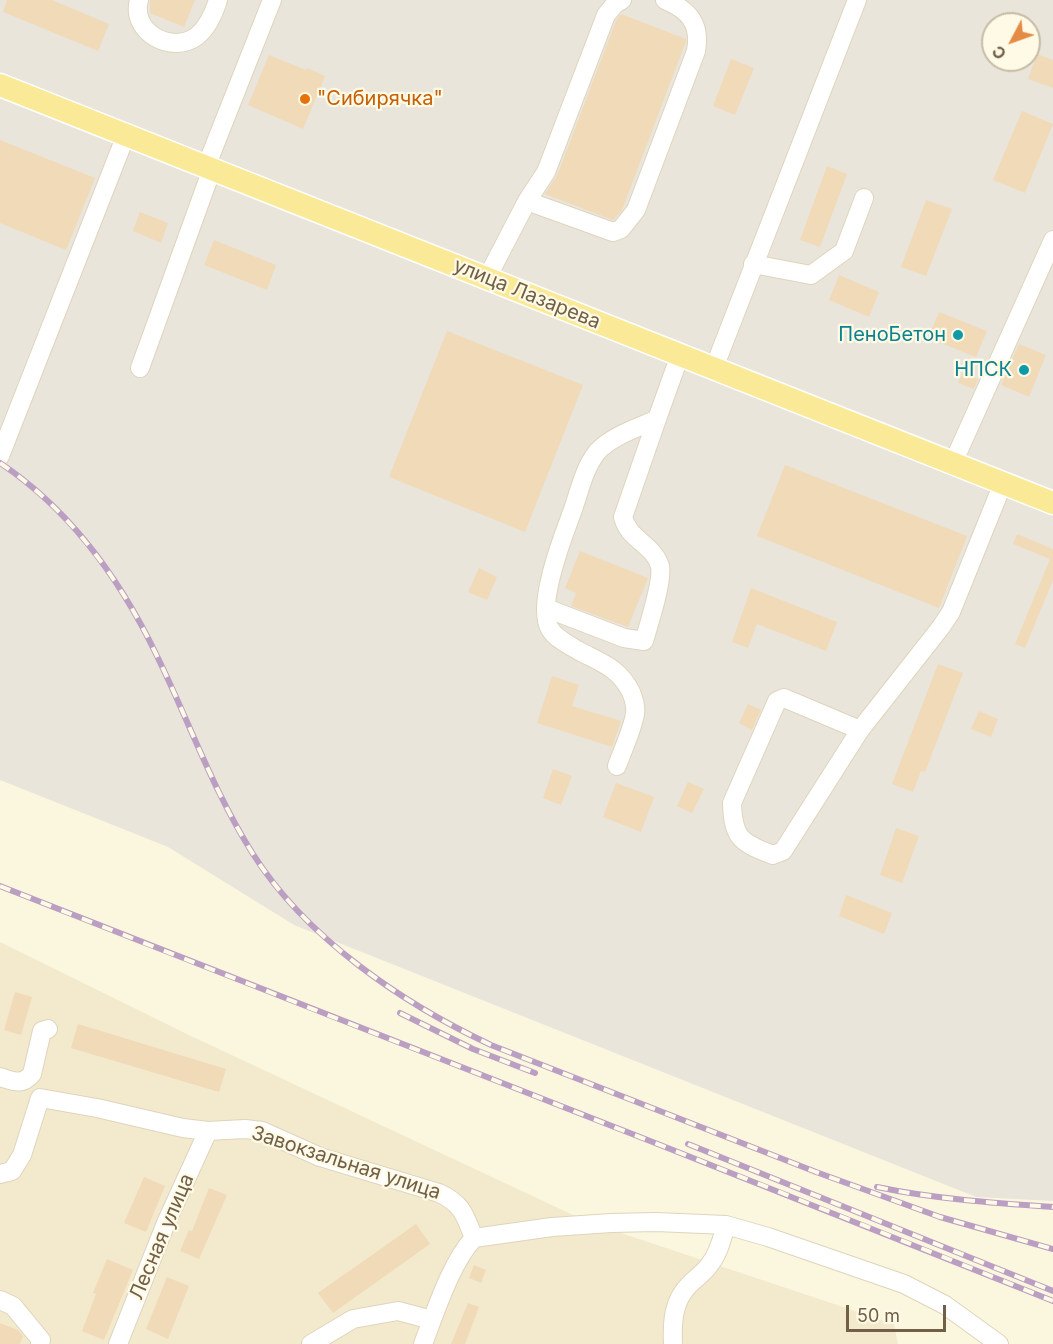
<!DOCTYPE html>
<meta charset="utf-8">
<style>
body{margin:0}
#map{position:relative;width:1053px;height:1344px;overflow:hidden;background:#fbf7df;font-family:Inter,sans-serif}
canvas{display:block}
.north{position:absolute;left:981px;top:12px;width:60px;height:60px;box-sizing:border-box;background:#fffae5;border:2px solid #c6bca6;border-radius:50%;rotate:229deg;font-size:16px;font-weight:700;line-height:24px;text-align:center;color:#715f48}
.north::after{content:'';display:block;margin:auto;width:21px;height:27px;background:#e48b46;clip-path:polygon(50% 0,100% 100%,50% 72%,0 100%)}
.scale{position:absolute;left:846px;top:1305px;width:100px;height:27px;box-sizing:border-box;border:3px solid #715f48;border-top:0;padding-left:8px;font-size:18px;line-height:21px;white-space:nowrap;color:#715f48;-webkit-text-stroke:4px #fffae5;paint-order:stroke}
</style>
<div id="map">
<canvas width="1053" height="1344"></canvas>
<div class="north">С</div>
<div class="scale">50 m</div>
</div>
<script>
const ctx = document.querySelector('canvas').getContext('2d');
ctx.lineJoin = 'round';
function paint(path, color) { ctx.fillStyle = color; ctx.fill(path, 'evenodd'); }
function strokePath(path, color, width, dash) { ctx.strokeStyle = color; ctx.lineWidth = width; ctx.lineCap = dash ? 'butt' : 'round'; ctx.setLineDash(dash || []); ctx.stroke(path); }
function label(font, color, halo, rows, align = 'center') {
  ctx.font = font + ' Inter,sans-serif'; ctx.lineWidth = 4.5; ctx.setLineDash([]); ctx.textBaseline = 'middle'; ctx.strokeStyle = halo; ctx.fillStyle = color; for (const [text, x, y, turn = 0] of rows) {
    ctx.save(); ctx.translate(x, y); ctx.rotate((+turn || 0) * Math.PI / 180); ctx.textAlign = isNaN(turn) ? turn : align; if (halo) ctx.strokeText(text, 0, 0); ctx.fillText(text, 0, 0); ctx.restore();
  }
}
const residential = new Path2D(`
 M0 942 189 1035 588 1222 894 1324 898 1344H0Z`);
const industrial = new Path2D(`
 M0 0H1053V1201L976 1197 294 925 168 847 0 780ZM993 24H1029V60H993Z`);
const building = new Path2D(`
 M7 0H52L109 24 98 51 3 12Z
 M150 0H195L184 27 150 13Z
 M621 14 686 39V41L622 210 613 220 545 194 557 176 616 21Z
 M1037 54 1053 60V88L1028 79Z
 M269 55 306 70 307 68 325 76 303 129 248 105Z
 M731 59 754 68 735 115 713 106Z
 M1022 111 1053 124 1025 193 993 180Z
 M0 140 95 178 66 250 0 223Z
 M827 166 847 174 820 247 800 240Z
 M926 200 952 209 926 276 901 267Z
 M140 212 168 223 161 243 133 231Z
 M214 240 276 265 267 290 204 265Z
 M839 275 879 292 869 317 829 300Z
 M939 312 987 331 976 357 928 338Z
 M447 331 583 385 525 532 389 477Z
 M1019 344 1046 355 1029 397 1001 385Z
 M963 372 978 379 974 389 958 383Z
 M785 465 967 536 939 608 757 536Z
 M1017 534 1053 549V580L1025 648 1015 644 1050 559 1013 544Z
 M580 551 648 578 628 627 571 606 576 593 565 588Z
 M479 568 497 577 487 600 468 592Z
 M751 588 837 622 826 651 757 624 748 648 732 642Z
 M938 664 963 673 925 772 921 771 913 792 892 784Z
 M552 676 579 685 572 706 621 721 612 747 537 723Z
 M748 704 761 710 752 730 739 723Z
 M979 711 998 719 991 737 971 729Z
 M553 769 572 776 561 805 543 798Z
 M688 782 704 789 692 813 677 806Z
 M616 783 654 797 641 832 603 817Z
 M896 828 919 836 902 883 880 875Z
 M846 895 892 913 884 934 839 916Z
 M15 992 32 997 21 1035 4 1030Z
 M78 1024 226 1069 219 1092 71 1048Z
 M144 1177 165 1186 146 1232 124 1223Z
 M209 1188 227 1195 199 1259 180 1251 189 1230 192 1231Z
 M416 1224 430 1244 333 1313 318 1293Z
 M107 1259 133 1270 104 1340 82 1331 96 1294 93 1293Z
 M474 1265 486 1270 481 1283 469 1278Z
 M167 1277 189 1286 168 1339 146 1329Z
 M468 1303 479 1307 465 1344H451Z
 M0 1323 18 1330 23 1336 20 1344H0Z`);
const minor = new Path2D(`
 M139 0C130 32 172 55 197 36 208 27 214 13 218 0
 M206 167 272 0
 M527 201 613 232 621 229 636 210 696 51C701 24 689 10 665 0
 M753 264 811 275 844 251 864 198
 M487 278 527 201 546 172 606 15 615 4 622 0
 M140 368 212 169
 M714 368 857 0
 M0 456 126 135
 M953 463 1053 240
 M546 608 624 638 644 641C649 624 663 581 660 566 658 560 654 554 650 550 639 539 627 533 623 517L657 419
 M860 730 784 698 777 701 732 803C733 838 741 843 773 855L783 851 860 730 941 627 951 612 1003 483
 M617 766C623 749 632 731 635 714 636 706 634 699 631 692 619 668 602 663 579 651 569 645 556 639 550 629 536 606 562 539 571 515 579 494 583 470 597 452 611 436 638 428 657 419L680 355
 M0 1077C13 1081 22 1086 32 1074L42 1031 48 1029
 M0 1174 12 1171 22 1155 40 1098 97 1108 183 1128 208 1131 245 1129 262 1131 320 1157 439 1193C463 1204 465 1216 474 1238
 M474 1238 552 1227 611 1223 656 1222 726 1225 768 1237 904 1284 945 1305 999 1344
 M0 1300 13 1306 41 1340 40 1344
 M118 1344 166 1223 208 1131
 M311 1344 353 1319 398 1311 432 1320
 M423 1344C435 1313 451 1262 474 1238
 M673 1344C672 1322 673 1300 690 1284 697 1277 705 1272 710 1264 719 1253 722 1238 726 1225`);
const major = new Path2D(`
 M0 85 1053 503`);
const rail = new Path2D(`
 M0 463C69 509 120 579 156 654 189 721 213 791 253 854 306 938 402 1003 491 1045L816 1172 940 1217 1053 1249
 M0 886C351 1025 703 1160 1053 1301
 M400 1013 473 1049 535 1073
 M688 1144 1053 1291
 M877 1187C935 1199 994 1203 1053 1207`);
const markers = [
 [305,99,6,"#e8710a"],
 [958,335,6,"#0f9aa8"],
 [1024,370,6,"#0f9aa8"]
];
const foodNames = [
 ["\"Сибирячка\"",317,99]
];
const streetNames = [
 ["улица Лазарева",527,294,22],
 ["Завокзальная улица",346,1163,18],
 ["Лесная улица",162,1237,-67]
];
const cultureNames = [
 ["ПеноБетон",946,335],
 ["НПСК",1012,370]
];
paint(residential, '#f3eace');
paint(industrial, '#eae5db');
paint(building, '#f0dab8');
strokePath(minor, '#dfd4bc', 20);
strokePath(major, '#fff', 25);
strokePath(minor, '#fff', 18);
strokePath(major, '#faea98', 22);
strokePath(rail, '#ba9fc3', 6);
strokePath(rail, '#fffae5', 4, [11]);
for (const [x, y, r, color] of markers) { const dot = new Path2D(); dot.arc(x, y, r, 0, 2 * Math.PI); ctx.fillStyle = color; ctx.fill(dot); strokePath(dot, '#fffae5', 2); }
label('20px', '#c56008', '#fffae5', foodNames, 'left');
label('20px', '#715f48', '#fffae5', streetNames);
label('20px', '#0d838f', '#fffae5', cultureNames, 'right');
</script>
